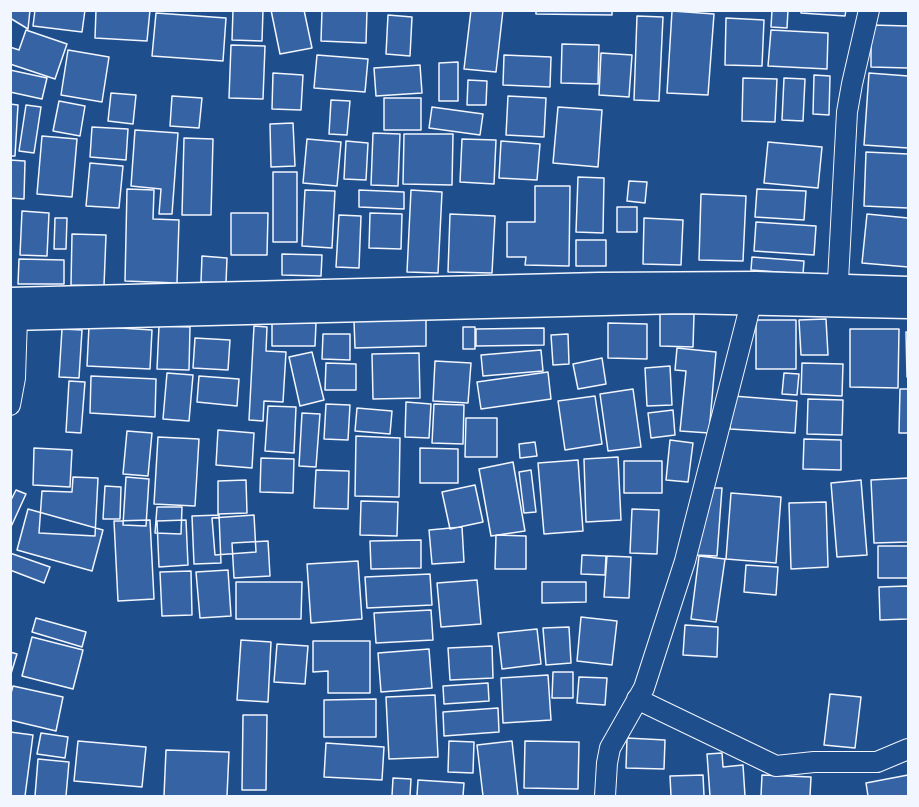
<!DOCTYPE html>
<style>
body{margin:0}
#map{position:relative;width:919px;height:807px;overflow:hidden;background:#1f4e8c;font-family:Poppins,sans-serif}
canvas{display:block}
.frame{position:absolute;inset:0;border:12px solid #f2f6ff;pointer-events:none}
</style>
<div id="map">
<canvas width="919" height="807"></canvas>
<div class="frame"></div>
</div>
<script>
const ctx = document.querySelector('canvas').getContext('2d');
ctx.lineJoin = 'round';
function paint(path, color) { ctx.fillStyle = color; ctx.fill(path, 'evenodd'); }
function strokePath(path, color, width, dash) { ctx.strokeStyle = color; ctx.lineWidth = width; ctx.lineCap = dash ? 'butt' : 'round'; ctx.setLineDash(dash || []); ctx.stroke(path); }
const building = new Path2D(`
 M10 10H30L28 29 10 18Z
 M35 10H85L82 32 33 26Z
 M96 10H150L147 41 95 38Z
 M233 10H263L262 41 232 40Z
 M271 10H304L312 48 280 54Z
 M322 10H367L366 43 321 41Z
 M471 10H503L496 72 464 69Z
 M536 10H612V15L536 14Z
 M772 10H788L787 28 771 27Z
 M801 10H846L845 16 801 13Z
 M672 11 714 14 708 95 667 93Z
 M156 13 226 18 223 61 152 56Z
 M388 15 412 17 410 56 386 54Z
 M637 16 663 17 659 101 634 100Z
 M726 18 764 20 762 66 725 65Z
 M871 25 908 26V68L871 67Z
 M26 30 67 44 55 79 10 64V47L19 50Z
 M771 30 828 33 827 69 768 66Z
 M562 44 599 45 598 84 561 83Z
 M231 45 265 46 263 99 229 98Z
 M68 50 109 57 102 102 61 95Z
 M601 53 632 55 629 97 599 95Z
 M317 55 368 59 365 92 314 88Z
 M504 55 551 57 550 87 503 85Z
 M458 62V101H439V63Z
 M420 65 422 93 376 96 374 68Z
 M10 70 47 78 42 99 10 92Z
 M273 73 303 75 301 110 272 109Z
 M869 73 908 76V148L864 145Z
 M814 75 830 76 829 115 813 114Z
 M743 78 777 79 775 122 742 121Z
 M784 78 805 79 803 121 782 120Z
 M468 80 487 81 486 105H467Z
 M111 93 136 95 133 124 108 121Z
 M172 96 202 98 199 128 170 126Z
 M508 96 546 98 544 137 506 135Z
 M384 98H421V130H384Z
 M331 100 350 101 347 135 329 134Z
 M59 101 85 106 80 136 53 131Z
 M10 104 18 105 15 156H10Z
 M26 105 41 107 34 153 19 151Z
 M432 107 483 114 480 135 429 128Z
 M558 107 602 110 598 167 553 163Z
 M293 123 295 166 271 167 270 124Z
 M92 127 128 129 126 160 90 157Z
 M135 130 178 133 172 214H159L161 189 131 186Z
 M373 133 400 134 398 186 371 185Z
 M404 134H453L452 185 403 184Z
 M42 136 77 139 72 197 37 194Z
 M184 138 213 139 211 215H182Z
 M307 139 341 142 337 186 303 183Z
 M462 139 496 140 494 184 460 182Z
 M346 141 368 143 366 180 344 179Z
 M501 141 540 144 537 180 499 178Z
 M768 142 822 147 818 188 764 183Z
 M866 152 908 154V208L864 206Z
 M10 160 25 161 24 199 10 198Z
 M90 163 123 166 119 208 86 206Z
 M273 172H297V242H273Z
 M578 177 604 178 603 233 576 232Z
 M629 181 647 182 645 203 627 201Z
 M535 186H570L569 266 525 265 526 257H507V222H535Z
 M127 189 154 190 153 219 179 220 177 283 125 281Z
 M757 189 806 191 804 220 755 217Z
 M305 190 335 191 332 248 302 246Z
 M359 190 404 192V209L359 207Z
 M411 190 442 192 438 273 407 272Z
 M701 194 746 196 743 261 699 260Z
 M617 207H637V232H617Z
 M22 211 49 213 47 256 20 255Z
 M231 213H268L267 255H231Z
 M370 213 402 214 401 249 369 248Z
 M450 214 495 216 492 273 448 272Z
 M867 214 908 218V267L862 263Z
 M339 215 361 216 359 268 336 267Z
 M55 218H67L66 249H54Z
 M644 218 683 220 681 265 643 264Z
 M756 222 816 226 814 255 754 251Z
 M72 234 106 235 104 286 71 285Z
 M576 240H606V266H576Z
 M282 254 322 255 321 276 282 275Z
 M202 256 227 258 226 283 201 282Z
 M752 257 804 261 803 274 751 270Z
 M19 259 64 260V284H18Z
 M660 314H694L693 347 660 346Z
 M426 319V346L355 348 354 321Z
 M826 319 828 355H801L799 320Z
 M756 320H796V369H756Z
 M272 322 316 323 315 346H272Z
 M608 323 647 324V359L608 358Z
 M89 326 152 330 150 369 87 366Z
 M159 326 190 327 189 370 157 369Z
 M254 326 267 327 266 351 286 352 283 402 264 401 263 421 249 420Z
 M463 327H475V349H463Z
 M544 328V345L476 346V329Z
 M62 329 82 330 79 378 59 377Z
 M850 329H899L898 388 850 387Z
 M906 332H908V377H907Z
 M323 334H350V360L322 359Z
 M568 334 569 364 553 365 551 335Z
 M195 338 230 340 228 370 193 368Z
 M677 348 716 352 709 433 680 431 686 371 675 370Z
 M541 350 543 371 483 376 481 355Z
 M312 352 324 400 300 406 289 357Z
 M419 353 420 398 373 399 372 354Z
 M602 358 606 384 578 389 573 364Z
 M435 361 471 363 468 403 433 401Z
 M326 363 356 364V390H325Z
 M802 363 843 364 842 396 801 394Z
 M670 366 672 405 647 406 645 368Z
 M548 372 551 399 481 409 477 382Z
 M167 373 193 375 189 421 163 419Z
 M784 373 799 374 797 395 782 394Z
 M91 376 156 379 155 417 90 413Z
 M199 376 239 379 237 406 197 402Z
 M69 381 85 382 81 433 66 432Z
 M633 389 641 447 608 451 600 394Z
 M900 389H908V433H899Z
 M595 396 602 444 565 450 558 401Z
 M733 396 797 401 795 433 730 429Z
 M808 399 843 400 842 435 807 434Z
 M406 402 431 404 429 438 405 437Z
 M326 404 350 405 348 440 324 439Z
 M434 404 464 405 463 444 432 443Z
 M268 406 296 407 294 453 265 451Z
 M357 408 392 411 390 434 355 431Z
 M673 410 675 435 651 438 648 413Z
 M302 413 320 414 316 467 299 466Z
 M466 418H497V457H465Z
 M218 430 254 433 252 468 216 465Z
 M127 431 152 433 148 476 123 474Z
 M356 436 400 438 399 497 355 496Z
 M158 437 199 439 195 506 154 504Z
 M804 439 841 440V470L803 469Z
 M670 440 693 443 688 482 666 480Z
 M535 442 537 456 520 458 519 444Z
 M34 448 72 450 70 487 33 485Z
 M420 448 458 449V483H420Z
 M618 457 621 520 586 522 584 459Z
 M261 458 294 459 293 493 260 492Z
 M578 460 583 531 544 534 538 463Z
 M624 461H662V493H624Z
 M513 462 525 531 491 536 479 469Z
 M316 470 349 471 348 509 314 508Z
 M531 470 536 512 524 513 519 472Z
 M73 477 98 478 95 536 39 533 42 491 72 492Z
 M126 477 149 479 146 526 123 525Z
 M908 478V542L874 543 871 480Z
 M246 480 247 513 218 514V481Z
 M861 480 867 555 837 557 831 483Z
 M475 485 483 522 450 529 442 492Z
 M105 486 121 487 120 519H103Z
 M711 488H722L717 556 696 555Z
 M16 490 26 494 10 529V502Z
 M731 493 781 497 776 563 726 559Z
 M361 501 398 502 397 536 360 535Z
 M826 502 828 567 791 569 789 503Z
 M157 507H182L181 534 155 533Z
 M28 509 103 530 92 571 17 550Z
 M632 509 659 510 657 554 630 553Z
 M219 515 221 563 194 564 192 516Z
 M254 515 256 552 215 555 212 518Z
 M150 520 154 599 118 601 114 521Z
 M186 520 188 565 159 567 157 521Z
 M462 527 464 562 432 564 429 530Z
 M496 535 526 536V569H495Z
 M421 540V568L371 569 370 541Z
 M268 541 270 576 234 578 232 543Z
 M878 546H908V578H878Z
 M10 553 50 567 44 583 10 570Z
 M582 555 606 556 605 575 581 574Z
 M607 556 631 557 629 598 604 597Z
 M699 556 725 559 716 622 691 619Z
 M358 561 362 619 311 623 307 564Z
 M746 565 778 567 776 595 744 592Z
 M228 570 231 616 200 618 196 572Z
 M191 571 192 615 162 616 160 572Z
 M430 574 432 605 367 608 365 577Z
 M477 580 481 624 441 627 437 583Z
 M236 582H302L301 619H236Z
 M542 582H586V602L542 603Z
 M908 586V619L880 620 879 587Z
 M431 610 433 640 376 643 374 613Z
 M581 617 617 621 612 665 577 661Z
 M36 618 86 632 82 647 32 632Z
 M685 625 718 627 717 657 683 655Z
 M569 627 571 663 546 665 543 628Z
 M537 629 541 664 502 669 498 633Z
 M32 637 83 650 73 689 22 676Z
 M241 640 271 642 268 702 237 700Z
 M313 641H370V693H328V671L313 672Z
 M277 644 308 646 305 684 274 682Z
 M492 646 493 678 450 680 448 648Z
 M429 649 432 688 381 692 378 653Z
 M10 652 17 654 10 677Z
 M553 672H573V698H552Z
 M548 675 551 720 503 723 501 678Z
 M579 677 607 678 605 705 577 703Z
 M488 683 489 701 444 704 443 686Z
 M13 686 63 697 56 731 10 720V697Z
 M830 694 861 697 855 748 824 745Z
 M435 695 438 757 389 759 386 697Z
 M376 699V737H324V700Z
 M498 708 499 732 444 736 443 712Z
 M243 715H267L266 790H242Z
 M10 732 33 735 25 796H10Z
 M41 733 68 737 65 758 37 754Z
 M627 738 665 740 664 769 626 768Z
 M78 741 146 747 142 787 74 781Z
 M449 741 474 742 473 773 448 772Z
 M512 741 518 796H483L477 745Z
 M525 741 579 742 578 789 524 788Z
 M326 743 384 747 382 780 324 777Z
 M166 750 229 752 227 796H164Z
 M722 753 723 767 743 765 745 796H710L707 754Z
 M38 759 69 762 66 796H35Z
 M703 775 704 796H671L670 776Z
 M762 775 811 777 810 796H761Z
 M908 775V796H868L866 783Z
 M393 778 411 779 410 796H392Z
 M418 780 464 783 463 796H417Z`);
const minor = new Path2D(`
 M837 299 847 112 852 84 869 10
 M10 405 15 378 17 318
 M637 699 776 766 814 762H877L908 749
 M605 796 607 763 610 748 644 688 685 561 751 303`);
const tertiary = new Path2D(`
 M10 300 599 285 756 284 908 289
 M10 318 682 301 908 306`);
paint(building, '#3563a3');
strokePath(building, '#f2f6ff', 1.5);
strokePath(minor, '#f2f6ff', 22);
strokePath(tertiary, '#f2f6ff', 27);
strokePath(minor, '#1f4e8c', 20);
strokePath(tertiary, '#1f4e8c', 24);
</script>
